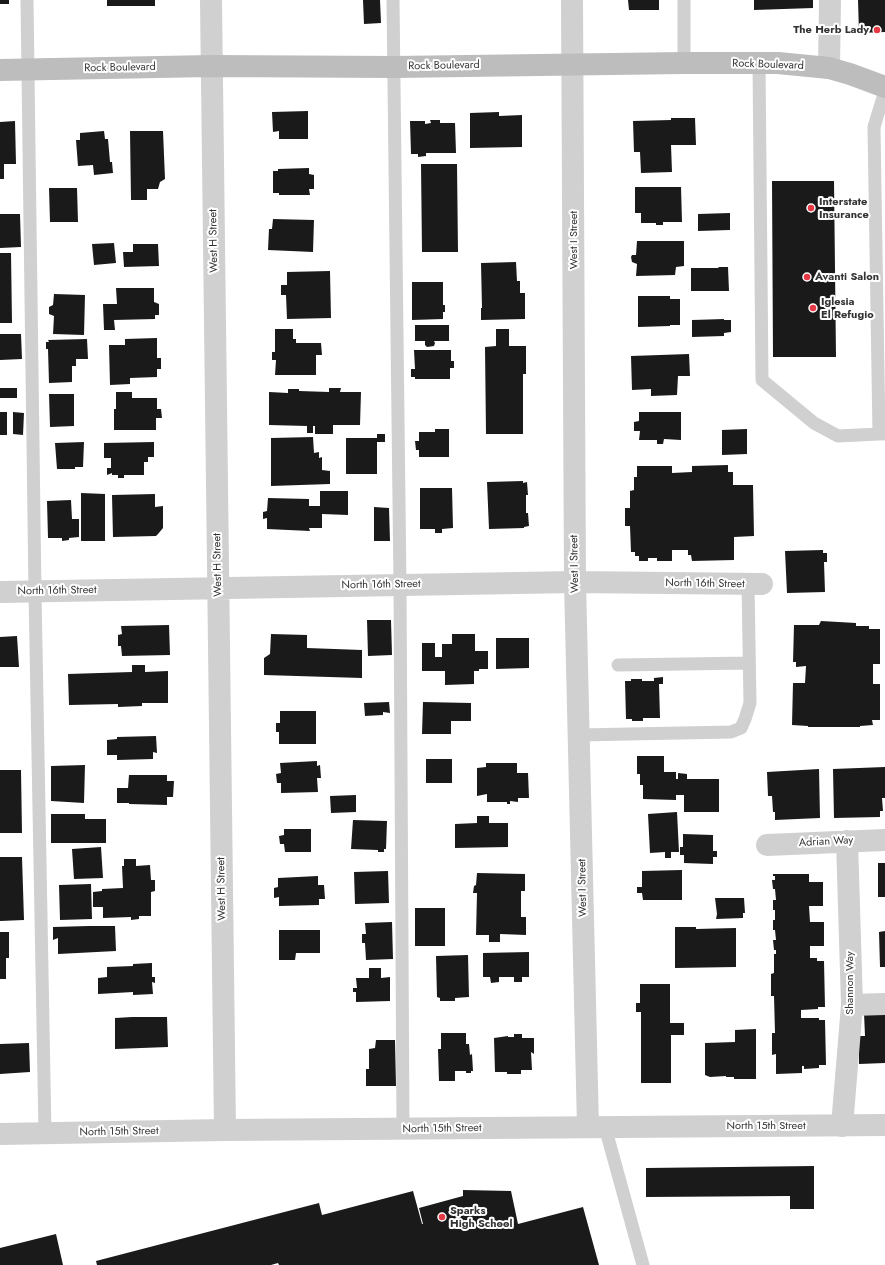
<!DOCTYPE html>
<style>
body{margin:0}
canvas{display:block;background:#fff}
</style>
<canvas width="885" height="1265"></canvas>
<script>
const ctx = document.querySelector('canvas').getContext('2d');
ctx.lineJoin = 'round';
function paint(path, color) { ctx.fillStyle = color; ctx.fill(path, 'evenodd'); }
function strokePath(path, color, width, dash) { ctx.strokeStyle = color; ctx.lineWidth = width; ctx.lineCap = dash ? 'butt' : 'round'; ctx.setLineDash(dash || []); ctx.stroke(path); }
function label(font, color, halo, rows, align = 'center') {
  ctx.font = font + ' Jost,sans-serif'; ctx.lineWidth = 4; ctx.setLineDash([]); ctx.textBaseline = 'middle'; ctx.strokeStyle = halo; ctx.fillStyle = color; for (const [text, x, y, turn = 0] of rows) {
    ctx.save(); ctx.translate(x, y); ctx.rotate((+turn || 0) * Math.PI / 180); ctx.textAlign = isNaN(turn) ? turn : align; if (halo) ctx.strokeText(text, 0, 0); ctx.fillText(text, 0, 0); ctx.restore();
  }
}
const building = new Path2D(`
 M0 0H9V4H0Z
 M107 0H155V6H107Z
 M363 0H380L381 23 364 24Z
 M628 0H659V10H629Z
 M754 0H813V8L754 10Z
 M858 0H885V32L859 33Z
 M308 111V139H279V131L273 132 272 112Z
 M499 112V116L522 115V147L470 148V113Z
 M671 118H695L696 145H671L672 172 641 173 640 152H634L633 121 671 120Z
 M430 120H440V123H455L456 153H426V156L418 157V154H411L410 121H425V124L431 123Z
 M15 121 16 164H4V179H0V122Z
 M104 131 105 139H108L110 162H112L113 173 94 175 93 165 78 166 76 140H80V133Z
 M130 131H163L165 179 160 182 158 189H147V200H131Z
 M421 164H457L458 252H422Z
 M309 168V174L314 175V189H309L310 195H279V193H273V171H278V169Z
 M772 181H834L836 357H773Z
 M635 187H681L682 222H663V225H656V223H641V213H635Z
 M49 188H77L78 222H50Z
 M730 213V230L698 231V214Z
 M0 214H20L21 247 0 248Z
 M273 219 314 220 313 252 268 250 269 229H272Z
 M637 241H684V266L676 267 675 275 636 276 637 264 632 262 631 257 632 255H636Z
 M114 243 116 263 94 265 92 244Z
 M133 244H158L159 266 124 267 123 252H133Z
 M0 253H11L12 323H0Z
 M516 262 517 281H520V293H525V319L481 320V308H482L481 263Z
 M719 267H728L729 291H691V268H718Z
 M330 271 331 318 287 319 286 295H281V285H287V272Z
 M412 282H443V305H445V312H443V319L412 320Z
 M116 288H154V302L159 304V315H155V319L114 320 115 330H104L103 304H117Z
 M54 294 85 295 84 335 53 334 54 316 49 314V307L53 305Z
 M638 296H670V299H680V325H670V326L638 327Z
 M724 319V320H731V332L724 333V336L692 337V320Z
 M415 325H449V341H434L435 343 434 346 427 347 425 345V341H415Z
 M275 329H293V339H296V343H321L322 355H316V375H275L276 360H272V352H275Z
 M496 329H509V346H526V374H523V434H486L485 347 496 346Z
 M0 334H21L22 359 0 360Z
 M157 338V358H161V369H157V377L130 378V384L110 385 109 345H125V339Z
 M87 339 88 359H76V366H72V382L49 383 48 349H46V342H49L48 340Z
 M414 350H451V361H454V368H450V379H415V377H411V369H415Z
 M689 354 690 376H678L677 395 651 396V389L632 390 631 356Z
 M0 388H17V398H0Z
 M329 388H341L340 392H361L360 425H333V434H315V426H313V433H307V426L269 425V392L288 393V389H299V391L329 392Z
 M116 392H132V398H157V409H161L162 418H156V430H114V409H116Z
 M49 394H74V426L50 427Z
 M0 412H7V435H0Z
 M13 412 24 413 23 435 13 434Z
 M639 412H681V440L664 439 663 444H657V440H639L640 431H634V422L639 421Z
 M435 429H449V457H419V450H416L415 441H419V432H435Z
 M747 429V454L722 455V430Z
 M377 434H385V442H377V474H346V438H377Z
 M313 437 314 453 319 452V458L322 457V470L330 471V484L271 486V438Z
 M84 442 83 467H75V469H57L55 443Z
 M154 442V457H148V462H144V475H124V478H118V475H112V473L107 475V468H111V458H104V443Z
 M728 465V472H733V485H753L754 536 734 537V560L692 561 691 555H688V550H672V561H657V558H648V561H639V556H635V552H631L630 526H625V508H630V491L634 490V477H637V466H672V473L692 472V466Z
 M523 481V483L527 482 528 495H526V513H528L529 526 524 527V528L489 529 487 482Z
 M420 488H452L453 528 442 529V533H435V529H420Z
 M320 491H348V515L322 514V528H309L310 531 267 529V518L263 519V512L267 511 268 498 309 499V506H320Z
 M81 493 105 494V541H81Z
 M155 494V507L163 506V528L158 534 156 536 113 537 112 495Z
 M71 500 72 519H79V537L69 538V540L62 541V538H48L47 501Z
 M374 507 389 508 390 541H374Z
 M823 550V553H827V562H824L825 592 787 593 785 551Z
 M367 620H391L392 655 368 656Z
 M821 621 856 623V626H869V629H880V664H873V684H880V720H872L873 725 860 726V727H808V726L792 725 793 683H805L806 666 796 667V662H793L794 625H819Z
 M169 625 170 655 122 656 121 646H118V635L122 634 121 626Z
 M271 634 307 635V648L362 650V678L264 675V658L270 654Z
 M452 634H475V651H488V669H479V671H474V684L445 685V671H422V643H435V657H442V644H452Z
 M17 636 19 667H0V637Z
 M496 638H529V668L496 669Z
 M132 665H145V672L168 671V703H142V706L118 707V704L69 705 68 674 132 672Z
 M663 677V684H659L660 718H643V721H632V719H626L625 681H631V679H642V681H654V678Z
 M389 702 390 713 383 712V715L365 716 364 703Z
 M423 702 471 703V721H451V734H422Z
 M280 711H316V744H279V732H276V723H280Z
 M156 736 157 753 153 752V759L117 760V755H107V740L117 739V737Z
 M637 756H664V772H676V779H678V773L687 774V779H719V812H684V795H676V800L643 799V785H640V774H637Z
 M426 759H452V783H426Z
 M317 761V766L320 765 321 778H317L318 792 281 793V783H277L276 774 281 773 280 763Z
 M486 763H517V773H528L529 798H518V802L510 801V804H507V802H487V794L477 796V768L486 767Z
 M85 765 84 803 51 801V766Z
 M885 767V798H882L883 811H880V817L834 818 833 769Z
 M819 769 820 818 775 820V812H773L772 796H768L767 772Z
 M0 770H21L22 833H0Z
 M129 775H167V781H174L173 797H167V805L129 804V803H117V788H128Z
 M356 795V812L331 813 330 796Z
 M677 812 679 852H671V858H665V852L650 853 648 814Z
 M51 814H85V819H106V843H51Z
 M477 816H489V823H508V847L455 848V824L477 823Z
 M353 820 387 821 386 849H384V852H378V850L351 849Z
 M284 829H311V852H285L284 844H280L279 836 284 835Z
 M683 834 713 835V851H717V857H713V864L684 863V855H680V847H683Z
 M101 847 103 878 74 879 72 849Z
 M0 857H22L24 920 0 921Z
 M124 859H136V866L150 865 151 880H155V891L151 892V916H139V919L131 920V917L103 918V907H93V892L102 891V889L123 888 122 866H124Z
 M878 863H885V897H878Z
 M682 870V900H643L642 893H637V887H642V871Z
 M388 871 389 903 355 904 354 872Z
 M477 873 525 874V891H521V917H526V935L500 934V942H489V935H476L477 893H473L474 886 476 885Z
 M773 874H809V882H823V906H809L810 922H824V946H810V958H817V961H824L825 1007H818V1009L801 1010V1018H819V1020H825L826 1065H819V1068L804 1069V1066H802V1073L776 1074V1054L772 1055V1033H775L774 996H771V974L774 973V954H776V950H774L773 940H776L775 930H773V920H775V910H773V900H776L775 889H773L772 880H775V876H773Z
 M318 876V885H324L325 899H319V905L279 906V897L274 898V888L278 887V878Z
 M91 884 92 919 60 920 59 885Z
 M715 898H744L745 913H743V918L716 919 717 914Z
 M415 908H445V946H415Z
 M392 922 393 959 366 960 365 943H362V934H366L365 923Z
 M89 926H115L116 951 58 954V938L53 940V927Z
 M675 927H696V929L736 928V967L675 968Z
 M279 930H320V953H296L295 960H279Z
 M885 931V967H880L879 932Z
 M0 932H9V958H6V979H0Z
 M529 952V977H522V982H514V977H499V982L491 983 490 977H483V953Z
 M468 955 469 997 455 998V1001H440V998L437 997 436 956Z
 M152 963V977H155V983L152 982 153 994 133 995V992L98 994V978L107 977V967L133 966V964Z
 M369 968H381V978L390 977V1001L356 1002V992H353V988H357L356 978H369Z
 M640 984H670V1023H684V1035H671V1083H641V1012H636V1003H640Z
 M864 1013H885V1063L859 1064V1036H865Z
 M132 1017H167L168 1047 115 1049V1018Z
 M756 1029V1079H734V1077H726V1076L710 1077 705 1075V1043L735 1042V1030Z
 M441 1033H466V1044H469L470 1055 472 1054 473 1071H471V1073H466V1071H455V1081H439L438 1049H441Z
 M514 1034H522V1038H534V1054L531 1052 532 1070H521V1074H507V1072H495L494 1038 508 1036V1037H514Z
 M376 1040H395L396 1086H366V1069H369V1049L375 1048Z
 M29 1043 30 1072 0 1074V1044Z
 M814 1166V1209H790V1196L646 1197V1168Z
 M463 1190 511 1191 518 1224 583 1207 599 1265H279L278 1263 271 1265H97L96 1261 319 1203 322 1215 413 1191 422 1224H423L419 1208 463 1196Z
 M56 1234 63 1265H0V1248Z`);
const service = new Path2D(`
 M27 0 35 592 45 1133
 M393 0 400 585 403 1129
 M684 63V0
 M759 63 762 380 814 423 838 436 879 434
 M885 91 874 127 879 434H885
 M618 665 749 663
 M579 735 731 732 741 728 745 719 750 703 748 584
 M605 1127 643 1265`);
const minor = new Path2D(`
 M211 0 225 1130
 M572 0 575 582 588 1127
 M829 68 830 0
 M0 592 575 582 762 584
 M767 845 885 840
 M852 1005 885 1004
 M842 1126 852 1005 847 841`);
const tertiary = new Path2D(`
 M0 1134 225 1130 885 1125`);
const secondary = new Path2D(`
 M0 70 211 66 394 67 684 63H778L829 68 850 74 885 87`);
const markers = [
 [877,30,4,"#e63946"],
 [811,208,4,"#e63946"],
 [807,277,4,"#e63946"],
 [813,308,4,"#e63946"],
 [442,1217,4,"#e63946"]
];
const poiNames = [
 ["The Herb Lady",869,30,"right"],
 ["Interstate",819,202],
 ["Insurance",819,215],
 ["Avanti Salon",815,277],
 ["Iglesia",821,302],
 ["El Refugio",821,315],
 ["Sparks",450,1211],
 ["High School",450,1224]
];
const streetNames = [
 ["Rock Boulevard",768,65,2],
 ["Rock Boulevard",444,66,-1],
 ["Rock Boulevard",120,68,-1],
 ["West I Street",574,240,-90],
 ["West H Street",214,241,-91],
 ["West I Street",575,564,-91],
 ["West H Street",218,565,-91],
 ["North 16th Street",705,584,1],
 ["North 16th Street",381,585,-1],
 ["North 16th Street",57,591,-1],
 ["Adrian Way",826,842,-3],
 ["West I Street",583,888,-91],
 ["West H Street",222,889,-91],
 ["Shannon Way",850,983,-90],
 ["North 15th Street",766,1126],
 ["North 15th Street",442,1129,-1],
 ["North 15th Street",119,1132,-1]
];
paint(building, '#1a1a1a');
strokePath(service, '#d0d0d0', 13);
strokePath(minor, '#d0d0d0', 22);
strokePath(tertiary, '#d0d0d0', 22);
strokePath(secondary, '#bdbdbd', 22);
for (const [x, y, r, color] of markers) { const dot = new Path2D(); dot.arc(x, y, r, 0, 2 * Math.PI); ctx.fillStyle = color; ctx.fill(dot); strokePath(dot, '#fff', 1.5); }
label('bold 11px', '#333', '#fff', poiNames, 'left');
label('11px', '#333', '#fff', streetNames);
</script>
